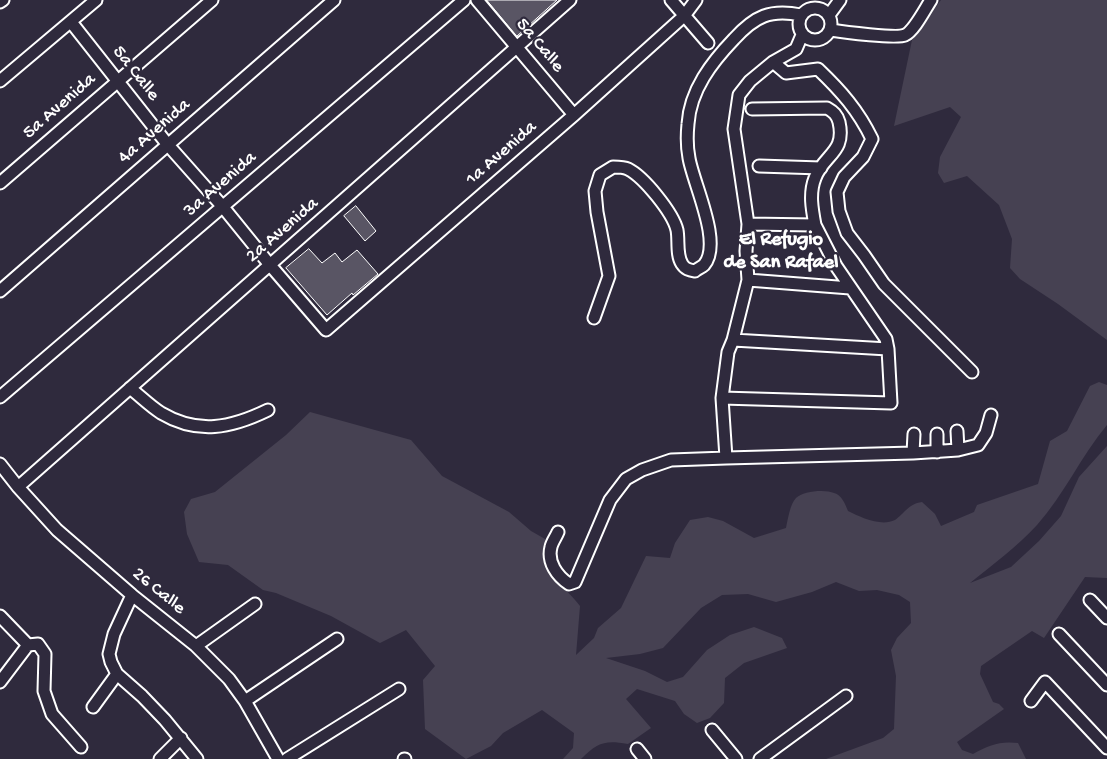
<!DOCTYPE html>
<style>
body{margin:0}
canvas{display:block;background:#2f2a3d}
</style>
<canvas width="1107" height="759"></canvas>
<script>
const ctx = document.querySelector('canvas').getContext('2d');
ctx.lineJoin = 'round';
function paint(path, color) { ctx.fillStyle = color; ctx.fill(path, 'evenodd'); }
function strokePath(path, color, width, dash) { ctx.strokeStyle = color; ctx.lineWidth = width; ctx.lineCap = dash ? 'butt' : 'round'; ctx.setLineDash(dash || []); ctx.stroke(path); }
function label(font, color, halo, rows, align = 'center') {
  ctx.font = font + ' "Gochi Hand",sans-serif'; ctx.lineWidth = 4.5; ctx.setLineDash([]); ctx.textBaseline = 'middle'; ctx.strokeStyle = halo; ctx.fillStyle = color; for (const [text, x, y, turn = 0] of rows) {
    ctx.save(); ctx.translate(x, y); ctx.rotate((+turn || 0) * Math.PI / 180); ctx.textAlign = isNaN(turn) ? turn : align; if (halo) ctx.strokeText(text, 0, 0); ctx.fillText(text, 0, 0); ctx.restore();
  }
}
const green = new Path2D(`
 M941 0H1107V340L1058 304 1020 279 1010 268 1012 239 999 205 967 176 944 183 938 173 940 157 961 117 950 107 894 126 912 40Z
 M1099 382 1107 385V425C1081 456 1064 495 1037 525 1017 547 992 565 970 583L1011 567 1039 541 1061 516 1079 477 1107 446V578L1085 577 1044 638 1032 631 981 666 980 674 993 702 999 704 1004 709 957 742 962 750 973 754C990 745 999 741 1018 743L1026 759H826L883 738 894 729 896 676 891 650 897 638 911 623 910 602 899 595 877 590 859 591 836 582 812 592 776 602 748 594 722 595 701 608 663 648 640 654 606 658 645 671 667 682 683 677 707 650 730 635 754 627 782 638 787 648 744 663 725 678 724 703 710 718 697 723 684 714 675 701 637 689 626 699 651 728 628 744C605 740 598 742 581 759H563L573 748 574 733 542 710 503 733 491 746 466 759 425 729 423 680 435 666 406 630 380 643 331 616 276 593 263 590 228 565 199 562 187 534 184 512 191 499 215 492 286 435 310 412 411 440 442 476 509 512 531 531 545 539 549 557 547 571C558 583 570 593 580 606L576 655 594 638 598 628 621 608 646 556 670 558 675 543 690 520 708 517 723 521 754 538 786 528C788 519 790 504 796 498 803 491 825 489 834 493 842 495 845 504 848 511 860 517 881 527 895 520 905 513 908 504 922 502L935 514 941 526 974 512 977 505 1038 484 1050 441 1067 431 1090 386Z`);
const building = new Path2D(`
 M487 0H557L517 36Z
 M356 206 376 231 365 241 344 216Z
 M309 249 322 263 335 253 342 262 357 250 378 274 353 295 352 293 327 315 286 268Z`);
const minor = new Path2D(`
 M477 0 574 115
 M671 0 708 43
 M0 2 3 0
 M799 24a16 16 0 1 1 32 0a16 16 0 1 1-32 0Z
 M829 15 840 0
 M71 22 168 145 223 207 270 265 326 330 574 115 684 16 696 0
 M831 30C843 32 897 39 905 35 914 31 925 9 931 0
 M773 62 786 73 818 69C841 91 858 110 872 139L863 157 844 177 837 192 839 211 847 233 864 255 884 284 972 372
 M0 81 96 0
 M752 109 827 108C834 112 837 115 839 122 846 153 824 154 815 178 809 193 812 209 815 225
 M759 166 821 168
 M0 183 212 0
 M748 280 850 288
 M0 291 334 0
 M594 318 609 276 597 212 595 191 600 175 613 167C618 167 624 167 628 169 644 177 673 213 677 230 679 240 676 255 682 264 685 269 689 270 695 271 697 269 702 267 704 265 723 243 693 183 689 158 687 148 687 134 688 124 690 90 712 62 734 39 755 16 770 9 801 15
 M733 340 888 349
 M130 388C140 396 150 406 161 413 198 435 231 428 268 410
 M0 397 464 0
 M722 398 891 403 888 349 886 339 836 266 815 225 748 224
 M957 431 958 450
 M937 452V434
 M913 453 914 434
 M726 458 913 453 958 450 978 445 986 433 991 415
 M0 464 18 487 57 530 132 595 196 646 229 679 245 701 278 759
 M18 487 570 0
 M558 532C556 537 552 542 551 547 547 562 557 576 569 584L575 582 610 500 626 479 642 470 671 460 726 458 722 398 728 352 733 340 748 280 746 251 748 224 734 129 739 95 750 81 773 62 796 49 802 35
 M132 595 114 634 109 654 111 662 117 674 142 696 165 720 197 759
 M1090 600 1107 618
 M0 616 28 645
 M1059 634 1107 685
 M196 646 255 604
 M0 682 28 645 38 644 45 654 44 691 52 714 81 747
 M245 701 337 639
 M1031 701 1045 682 1107 748
 M93 707 117 674
 M712 730 736 759
 M637 749 645 759
 M160 759 181 738
 M287 759 399 689
 M404 759H405
 M760 759 846 696`);
const streetNames = [
 ["5a Calle",539,46,50],
 ["5a Calle",135,74,52],
 ["5a Avenida",60,107,-41],
 ["4a Avenida",155,132,-41],
 ["1a Avenida",502,154,-41],
 ["3a Avenida",221,185,-41],
 ["2a Avenida",283,231,-41],
 ["26 Calle",158,592,39]
];
const neighbourhoodNames = [
 ["El Refugio",781,241],
 ["de San Rafael",781,264]
];
paint(green, '#464152');
paint(building, '#595564');
strokePath(building, '#fff', 1);
strokePath(minor, '#fff', 15);
strokePath(minor, '#2f2a3d', 11);
label('19px', '#fff', '#2f2a3d', streetNames);
label('bold 20px', '#fff', '#2f2a3d', neighbourhoodNames);
</script>
